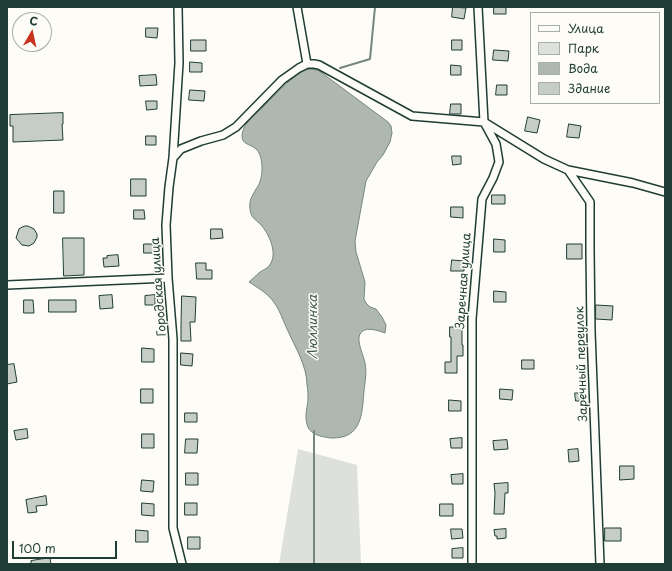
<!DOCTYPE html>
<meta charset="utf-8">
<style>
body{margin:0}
#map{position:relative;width:672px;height:571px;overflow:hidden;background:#fdfcf7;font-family:"Playpen Sans",sans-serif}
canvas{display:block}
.frame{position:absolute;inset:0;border:8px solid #1f3d34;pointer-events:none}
.legend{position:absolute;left:530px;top:12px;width:130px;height:92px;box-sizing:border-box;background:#fdfcf7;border:1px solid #a4b0a9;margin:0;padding:5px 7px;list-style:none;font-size:12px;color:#1f3d34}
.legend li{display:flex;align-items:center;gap:8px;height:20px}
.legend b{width:20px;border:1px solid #a4b0a9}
.north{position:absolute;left:12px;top:12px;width:40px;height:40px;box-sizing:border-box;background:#fdfcf7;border:1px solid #a4b0a9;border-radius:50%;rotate:9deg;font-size:11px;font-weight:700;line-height:16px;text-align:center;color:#1f3d34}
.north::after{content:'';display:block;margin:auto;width:14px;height:18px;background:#c8321e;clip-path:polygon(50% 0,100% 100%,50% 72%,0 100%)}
.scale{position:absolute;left:12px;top:541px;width:105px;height:18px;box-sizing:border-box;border:2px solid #1f3d34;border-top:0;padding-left:5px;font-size:12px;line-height:14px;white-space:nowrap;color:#1f3d34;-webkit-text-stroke:3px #fdfcf7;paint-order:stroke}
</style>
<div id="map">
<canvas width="672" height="571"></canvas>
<div class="frame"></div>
<ul class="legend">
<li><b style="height:5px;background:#fdfcf7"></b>Улица</li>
<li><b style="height:11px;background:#dde0db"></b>Парк</li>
<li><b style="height:11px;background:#aeb8b1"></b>Вода</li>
<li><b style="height:11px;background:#c6cdc7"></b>Здание</li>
</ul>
<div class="north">С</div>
<div class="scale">100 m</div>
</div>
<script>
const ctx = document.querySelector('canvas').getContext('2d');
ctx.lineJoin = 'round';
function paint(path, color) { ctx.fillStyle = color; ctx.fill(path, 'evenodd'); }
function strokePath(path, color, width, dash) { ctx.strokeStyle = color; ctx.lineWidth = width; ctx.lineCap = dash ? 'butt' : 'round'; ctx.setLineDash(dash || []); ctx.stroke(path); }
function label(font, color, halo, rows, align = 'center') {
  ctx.font = font + ' "Playpen Sans",sans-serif'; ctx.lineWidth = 3; ctx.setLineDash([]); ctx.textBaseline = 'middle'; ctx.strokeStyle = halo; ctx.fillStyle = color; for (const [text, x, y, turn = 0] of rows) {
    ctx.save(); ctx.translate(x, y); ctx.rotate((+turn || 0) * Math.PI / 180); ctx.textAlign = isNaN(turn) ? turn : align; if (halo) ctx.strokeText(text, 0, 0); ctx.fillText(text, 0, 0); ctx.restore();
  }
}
const green = new Path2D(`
 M298 449 357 465 361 564H279Z`);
const water = new Path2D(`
 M310 69 318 70 388 122 391 126 392 133 390 142 383 155 377 162 366 181 355 241 356 252 365 282 364 299 366 303 370 307 376 309 382 317 386 325 385 333C377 330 364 326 360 334 356 341 364 356 365 363 367 372 365 382 364 391 362 414 362 439 331 438 323 437 311 435 308 427 304 418 307 409 308 400 308 395 308 390 307 385 307 366 295 347 288 331 283 321 280 310 273 301 267 293 258 288 249 282 253 279 256 275 260 272 263 270 266 269 268 267 279 256 270 236 262 226 256 219 251 219 250 209 249 199 252 197 256 189 260 184 262 176 262 169 262 163 261 153 256 149 251 144 242 145 242 136 242 132 244 127 246 124 251 117 259 111 265 105 276 94 288 80 301 72 304 70 307 70 310 69Z`);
const stream = new Path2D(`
 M340 68 370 59 375 7
 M314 564V431`);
const building = new Path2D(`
 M453 7 466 8 464 19 452 17Z
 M494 7H506V14H494Z
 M146 28H158L157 38 146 37Z
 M191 40H206V51H191Z
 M452 40H462V50H452Z
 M494 50 509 51 508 61 493 60Z
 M190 62 202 63V72H190Z
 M451 65 461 66V75H451Z
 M156 75 157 85 140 86 139 76Z
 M497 85H507V95H496Z
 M190 90 205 91 204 101 189 100Z
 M146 101H157V109L147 110Z
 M451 104H461V114H450Z
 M63 113V124H62L63 140 13 142V126H10V115Z
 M528 117 540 120 537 133 525 131Z
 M569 124 581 126 579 138 567 137Z
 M146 136H156V145H146Z
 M452 156H461V164L453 165Z
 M131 179H146V196H131Z
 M54 191H64V213H54Z
 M492 195H505V204H492Z
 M451 207H463V218L451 217Z
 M134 210H144L145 219H134Z
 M25 226H28L34 229 37 234V237L34 243 29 246 22 245 16 238 19 229Z
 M211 229H222L223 238 211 239Z
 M63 238H84V275L64 276Z
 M494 239 505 240V252H494Z
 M144 244H155V253H144Z
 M567 244H582V259H567Z
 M118 255 119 266 104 267 103 258H107V256Z
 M452 260 464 261V271H451Z
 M196 263H206V270H212V279H197Z
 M494 291 506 292V302H494Z
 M112 295 113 308 100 309 99 296Z
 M155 295V305H145V296Z
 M182 296 196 297 195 322H190L191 341H181V326Z
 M24 300H33L34 313H24Z
 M49 300H76V312H49Z
 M596 305 613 306 612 320 596 319Z
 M450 327H462V345H463V356H457V373H445V362H451V337H450Z
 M142 348 154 349V362H142Z
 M181 353 193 354 192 366 181 365Z
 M522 360H534V369H522Z
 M14 364 17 382 7 384V365Z
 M141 389H153V403H141Z
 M500 389 513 390 512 400 500 399Z
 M575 393H584L585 401H576Z
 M449 400 461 401V411H449Z
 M185 413H197V422H185Z
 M27 429 28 438 16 440 14 431Z
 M142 434H154V448H142Z
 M462 438V448H451L450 439Z
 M186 439H198L197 453H185Z
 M507 440 508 449 494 450 493 441Z
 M578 449 579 461 569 462 568 450Z
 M620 466H634V479L620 480Z
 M186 473H198V485H186Z
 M463 474V484H452L451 475Z
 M142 480 154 481 153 492 141 491Z
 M508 483V493H505L504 514H494L495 493 494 484Z
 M46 496 47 505 36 506 37 512 28 513 26 500Z
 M142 503 154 504V516L142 515Z
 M185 503H197V515H185Z
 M440 504H453V516H440Z
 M605 528H621V541H605Z
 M451 529H462L463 538 452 539Z
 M506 529V538L497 539V536H495L494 530Z
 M136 530 148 531V542H136Z
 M188 537H200V549H188Z
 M463 548V558H452V549Z
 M50 558 51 564H31V561Z`);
const street = new Path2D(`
 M178 7 179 63 173 158 169 187 166 225 168 278 173 339V528L182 564
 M297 7 307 64
 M173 158 181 149 201 141 223 135 236 127 282 80 299 68 307 64H314L319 65 412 116 484 122 544 159 568 170 633 183 665 192
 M568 170 590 202V250L591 332 600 564
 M7 285 168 278
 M472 564V319L482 199 493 178 499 162 496 144 484 122 478 7`);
const streetNames = [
 ["Заречная улица",464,281,-86],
 ["Городская улица",159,287,-94],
 ["Заречный переулок",582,364,-92]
];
const waterNames = [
 ["Люллинка",313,327,-90]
];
paint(green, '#dde0db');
paint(water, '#aeb8b1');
strokePath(water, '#75877f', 1);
strokePath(stream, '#75877f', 2);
paint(building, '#c6cdc7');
strokePath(building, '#1f3d34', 1);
strokePath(street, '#1f3d34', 10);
strokePath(street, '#fdfcf7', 7);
label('12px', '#1f3d34', '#fdfcf7', streetNames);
label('italic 13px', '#435c53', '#fdfcf7', waterNames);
</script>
